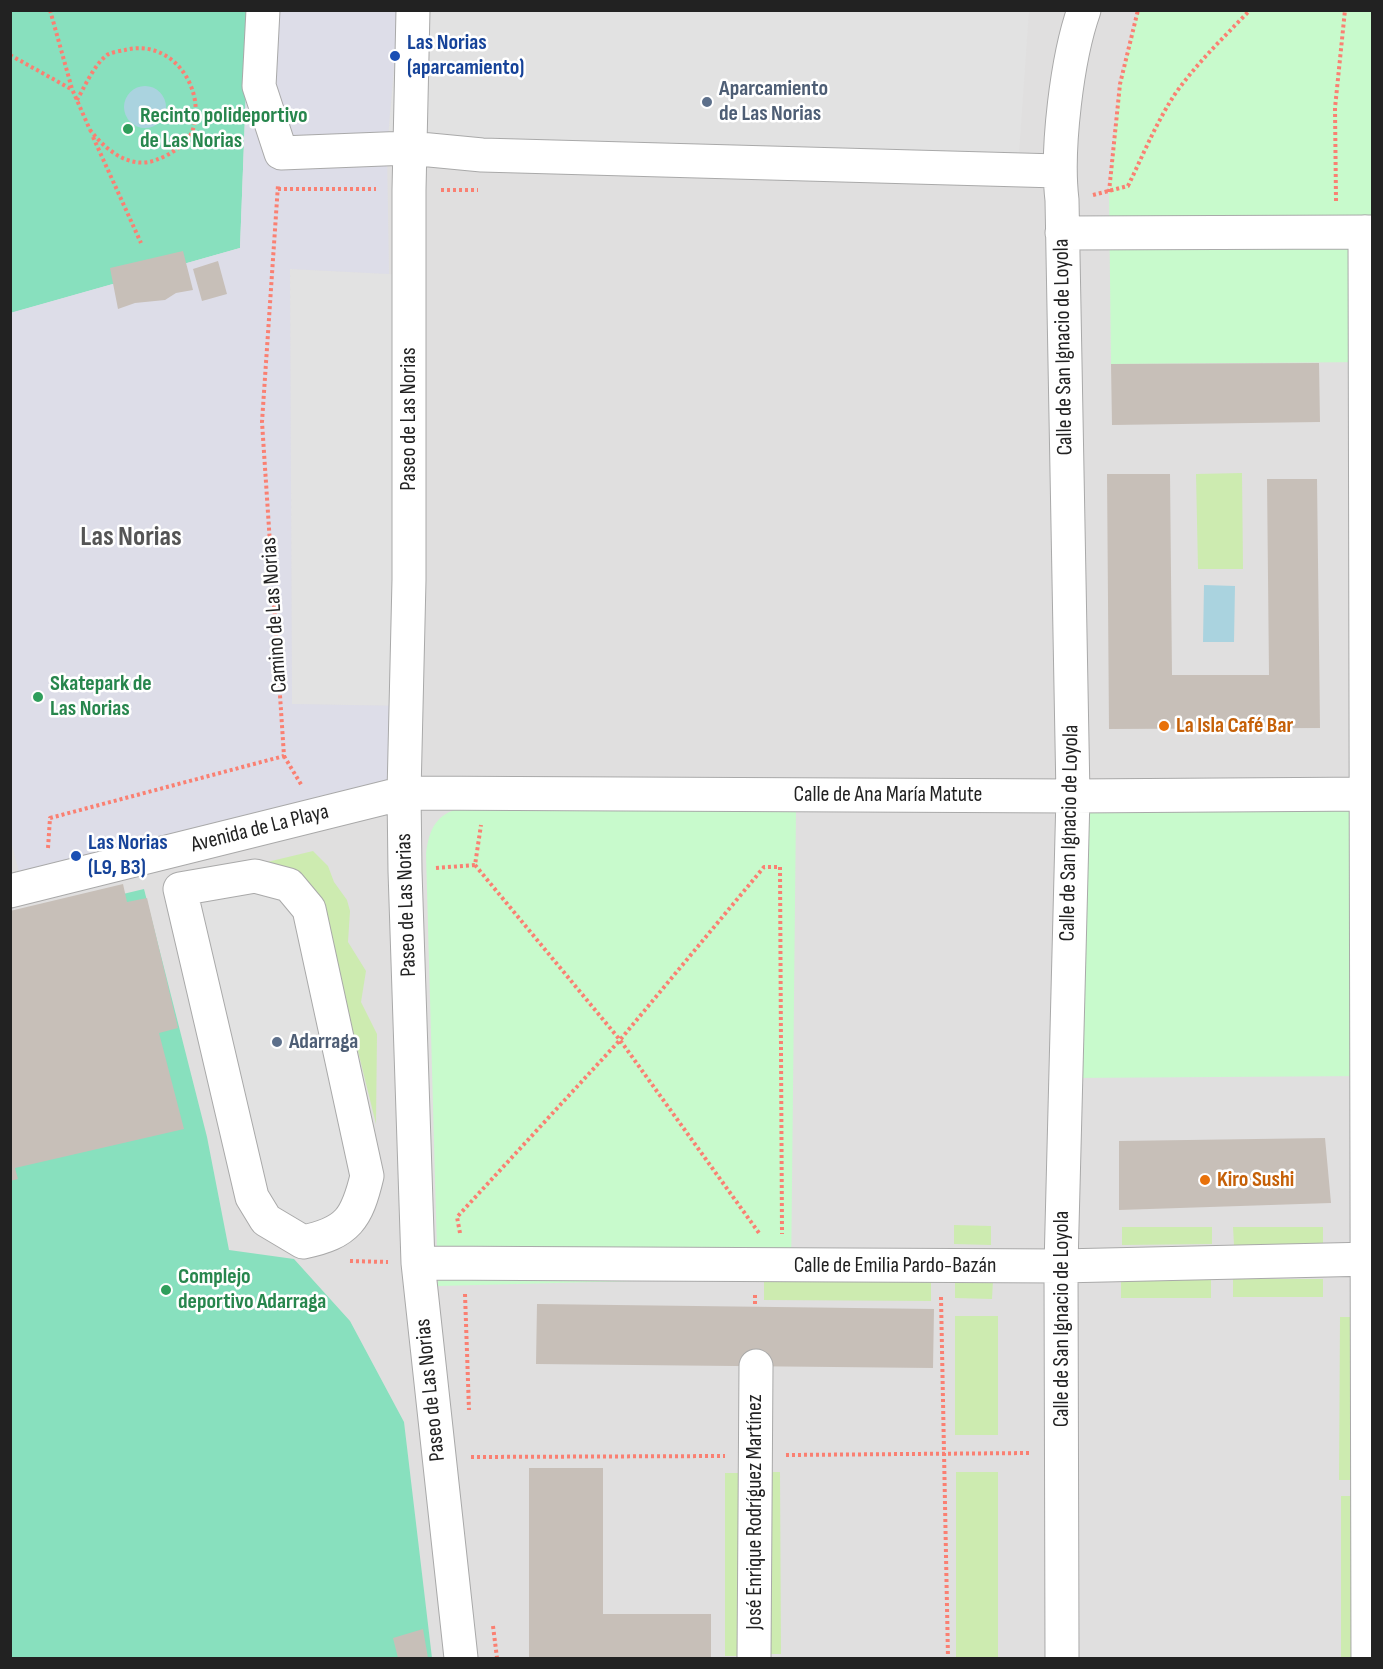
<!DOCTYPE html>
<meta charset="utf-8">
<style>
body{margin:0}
#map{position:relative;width:1383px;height:1669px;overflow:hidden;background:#f2efe9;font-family:"Sofia Sans Condensed",sans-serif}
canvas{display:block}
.frame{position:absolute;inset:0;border:12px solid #222;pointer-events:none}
</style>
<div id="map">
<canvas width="1383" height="1669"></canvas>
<div class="frame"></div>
</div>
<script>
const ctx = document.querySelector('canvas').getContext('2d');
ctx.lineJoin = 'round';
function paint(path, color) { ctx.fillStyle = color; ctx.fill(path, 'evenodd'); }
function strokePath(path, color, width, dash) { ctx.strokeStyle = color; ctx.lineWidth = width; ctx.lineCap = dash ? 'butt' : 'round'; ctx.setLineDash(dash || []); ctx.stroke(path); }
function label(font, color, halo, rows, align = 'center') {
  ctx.font = font + ' "Sofia Sans Condensed",sans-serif'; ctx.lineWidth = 5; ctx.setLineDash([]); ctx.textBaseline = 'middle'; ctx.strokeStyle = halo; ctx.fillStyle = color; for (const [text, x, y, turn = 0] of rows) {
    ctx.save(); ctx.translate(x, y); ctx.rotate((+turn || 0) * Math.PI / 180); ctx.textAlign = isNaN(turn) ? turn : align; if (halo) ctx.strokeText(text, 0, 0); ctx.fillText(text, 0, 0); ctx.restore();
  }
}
const residential = new Path2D(`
 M11 11H1372V1658H11Z`);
const grass = new Path2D(`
 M1242 473 1243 569H1198L1196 474Z
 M313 851 328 866 334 882 347 900 350 911 348 942 366 971 361 1002 377 1034 376 1124 320 898 304 879 263 863Z
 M954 1225 991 1226V1245L954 1244Z
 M1122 1227H1212V1244L1122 1245Z
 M1233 1227H1323V1245H1234Z
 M931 1275V1301L764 1300V1278Z
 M955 1279 993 1280 992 1299 955 1298Z
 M1211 1279V1298H1121V1280Z
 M1233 1279H1323V1297H1233Z
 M955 1316H998V1435H955Z
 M1340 1317H1353L1352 1480H1339Z
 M767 1472H780L781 1654H766Z
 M956 1472H998V1658H956Z
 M725 1473H740V1656H725Z
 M1341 1496H1354L1353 1658H1341Z`);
const park = new Path2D(`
 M1138 11H1372V362L1111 364 1109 192 1120 84Z
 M1366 794 1367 1076 1066 1078 1073 796Z
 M461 808H796L791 1277 438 1286 426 854C429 829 436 814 461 808Z`);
const pitch = new Path2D(`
 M11 11H249L240 248 11 313Z
 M144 889 207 1137 229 1250 294 1259 350 1321 404 1422 432 1658H11L10 921Z`);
const parking = new Path2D(`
 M396 11H1029L1018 168 387 149 395 56Z
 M290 269 409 275 407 706 292 704Z
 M289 885 367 1176 327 1237 266 1220 180 889Z`);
const plaza = new Path2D(`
 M249 11H396L395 56 387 149 389 274 290 269 292 704 407 706 404 793 23 888 10 837V313L240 248Z`);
const water = new Path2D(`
 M124 107a21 21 0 1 1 42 0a21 21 0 1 1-42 0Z
 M1204 585 1235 586 1234 642H1203Z`);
const building = new Path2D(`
 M183 251 193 290 176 293 165 300 135 303 118 309 110 268Z
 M218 261 227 294 202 301 193 269Z
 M1319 363 1320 422 1112 425 1111 364Z
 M1107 474H1170L1172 675H1269L1267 479H1317L1320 728 1109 729Z
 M123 884 127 902 147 898 178 1028 159 1033 184 1129 15 1168 18 1179 10 1181V911Z
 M1325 1138 1331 1203 1119 1210V1141Z
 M537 1304 934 1309 933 1368 536 1364Z
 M529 1468H603V1614H711V1658H529Z
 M423 1629 428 1658H398L393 1638Z`);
const path = new Path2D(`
 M50 10 72 89 90 130
 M10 55 71 89
 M77 100C85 86 94 65 107 55 112 52 120 51 125 50 171 38 206 87 193 129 188 145 169 155 156 160 129 170 105 149 90 130
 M93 137 141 243
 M278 189H376
 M441 190H478
 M1109 192 1120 84 1138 10
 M1093 195 1128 186C1143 155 1156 123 1175 94 1197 63 1224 37 1250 10
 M1336 201 1335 108 1345 10
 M284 756 302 786
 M48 848 50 818 284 756 262 422 278 185
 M475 865 620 1040 759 1233
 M436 868 475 865 481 825
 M460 1233 457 1217 620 1040 764 867H780L782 1234
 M350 1261 388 1262
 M465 1294 469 1410
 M755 1295V1307
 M941 1297 948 1658
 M786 1455 1031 1453
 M471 1457 725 1456
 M493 1626 497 1658`);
const minor = new Path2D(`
 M263 10 259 86 281 153 409 148 482 155 1058 171
 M413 10 409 190V580L404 793 405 871 418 1263 461 1658
 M1365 232 1368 1658
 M1062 233 1372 232
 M255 876 289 885 309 909 367 1176C357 1218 348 1233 303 1242L266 1220 252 1197 180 889Z
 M10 891 404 793 1073 796 1372 794
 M418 1263 1061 1266 1372 1259
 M754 1658 756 1366
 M1062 1658 1061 1266 1073 796 1062 200C1056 150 1067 58 1084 10`);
const markers = [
 [395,56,6,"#1a4fb4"],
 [707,102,6,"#5c6f8a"],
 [128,129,6,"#2e9e5b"],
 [38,697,6,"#2e9e5b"],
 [1164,726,6,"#e8710a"],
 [76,856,6,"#1a4fb4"],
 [277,1042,6,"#5c6f8a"],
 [1205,1180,6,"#e8710a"],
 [166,1290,6,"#2e9e5b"]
];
const transitNames = [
 ["Las Norias",407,43],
 ["(aparcamiento)",407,68],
 ["Las Norias",88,843],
 ["(L9, B3)",88,868]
];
const serviceNames = [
 ["Aparcamiento",719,89],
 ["de Las Norias",719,114],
 ["Adarraga",289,1042]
];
const leisureNames = [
 ["Recinto polideportivo",140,116],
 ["de Las Norias",140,141],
 ["Skatepark de",50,684],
 ["Las Norias",50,709],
 ["Complejo",178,1277],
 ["deportivo Adarraga",178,1302]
];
const streetNames = [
 ["Calle de San Ignacio de Loyola",1064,347,-91],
 ["Paseo de Las Norias",409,419,-90],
 ["Camino de Las Norias",275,615,-94],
 ["Calle de Ana María Matute",888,795],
 ["Avenida de La Playa",260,829,-14],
 ["Calle de San Ignacio de Loyola",1070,833,-89],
 ["Paseo de Las Norias",407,905,-92],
 ["Calle de Emilia Pardo-Bazán",895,1266],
 ["Calle de San Ignacio de Loyola",1062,1319,-90],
 ["Paseo de Las Norias",431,1390,-96],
 ["José Enrique Rodríguez Martínez",755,1512,-90]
];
const foodNames = [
 ["La Isla Café Bar",1176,726],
 ["Kiro Sushi",1217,1180]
];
const districtNames = [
 ["Las Norias",131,538]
];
paint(residential, '#e0dfdf');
paint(grass, '#cdebb0');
paint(park, '#c8facc');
paint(pitch, '#88e0be');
paint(parking, '#e2e2e2');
paint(plaza, '#dddde8');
paint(water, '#aad3df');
paint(building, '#c7bfb8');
strokePath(minor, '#a9a9a9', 35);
strokePath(path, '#fa8072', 4, [3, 3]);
strokePath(minor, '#fff', 33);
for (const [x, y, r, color] of markers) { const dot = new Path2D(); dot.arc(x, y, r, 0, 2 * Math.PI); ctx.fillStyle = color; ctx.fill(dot); strokePath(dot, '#fff', 2); }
label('bold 22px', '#164399', '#fff', transitNames, 'left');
label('bold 22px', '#4e5e75', '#fff', serviceNames, 'left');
label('bold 22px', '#27864d', '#fff', leisureNames, 'left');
label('22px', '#222', '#fff', streetNames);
label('bold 22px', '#c56008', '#fff', foodNames, 'left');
label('bold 28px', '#555', '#fff', districtNames);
</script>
